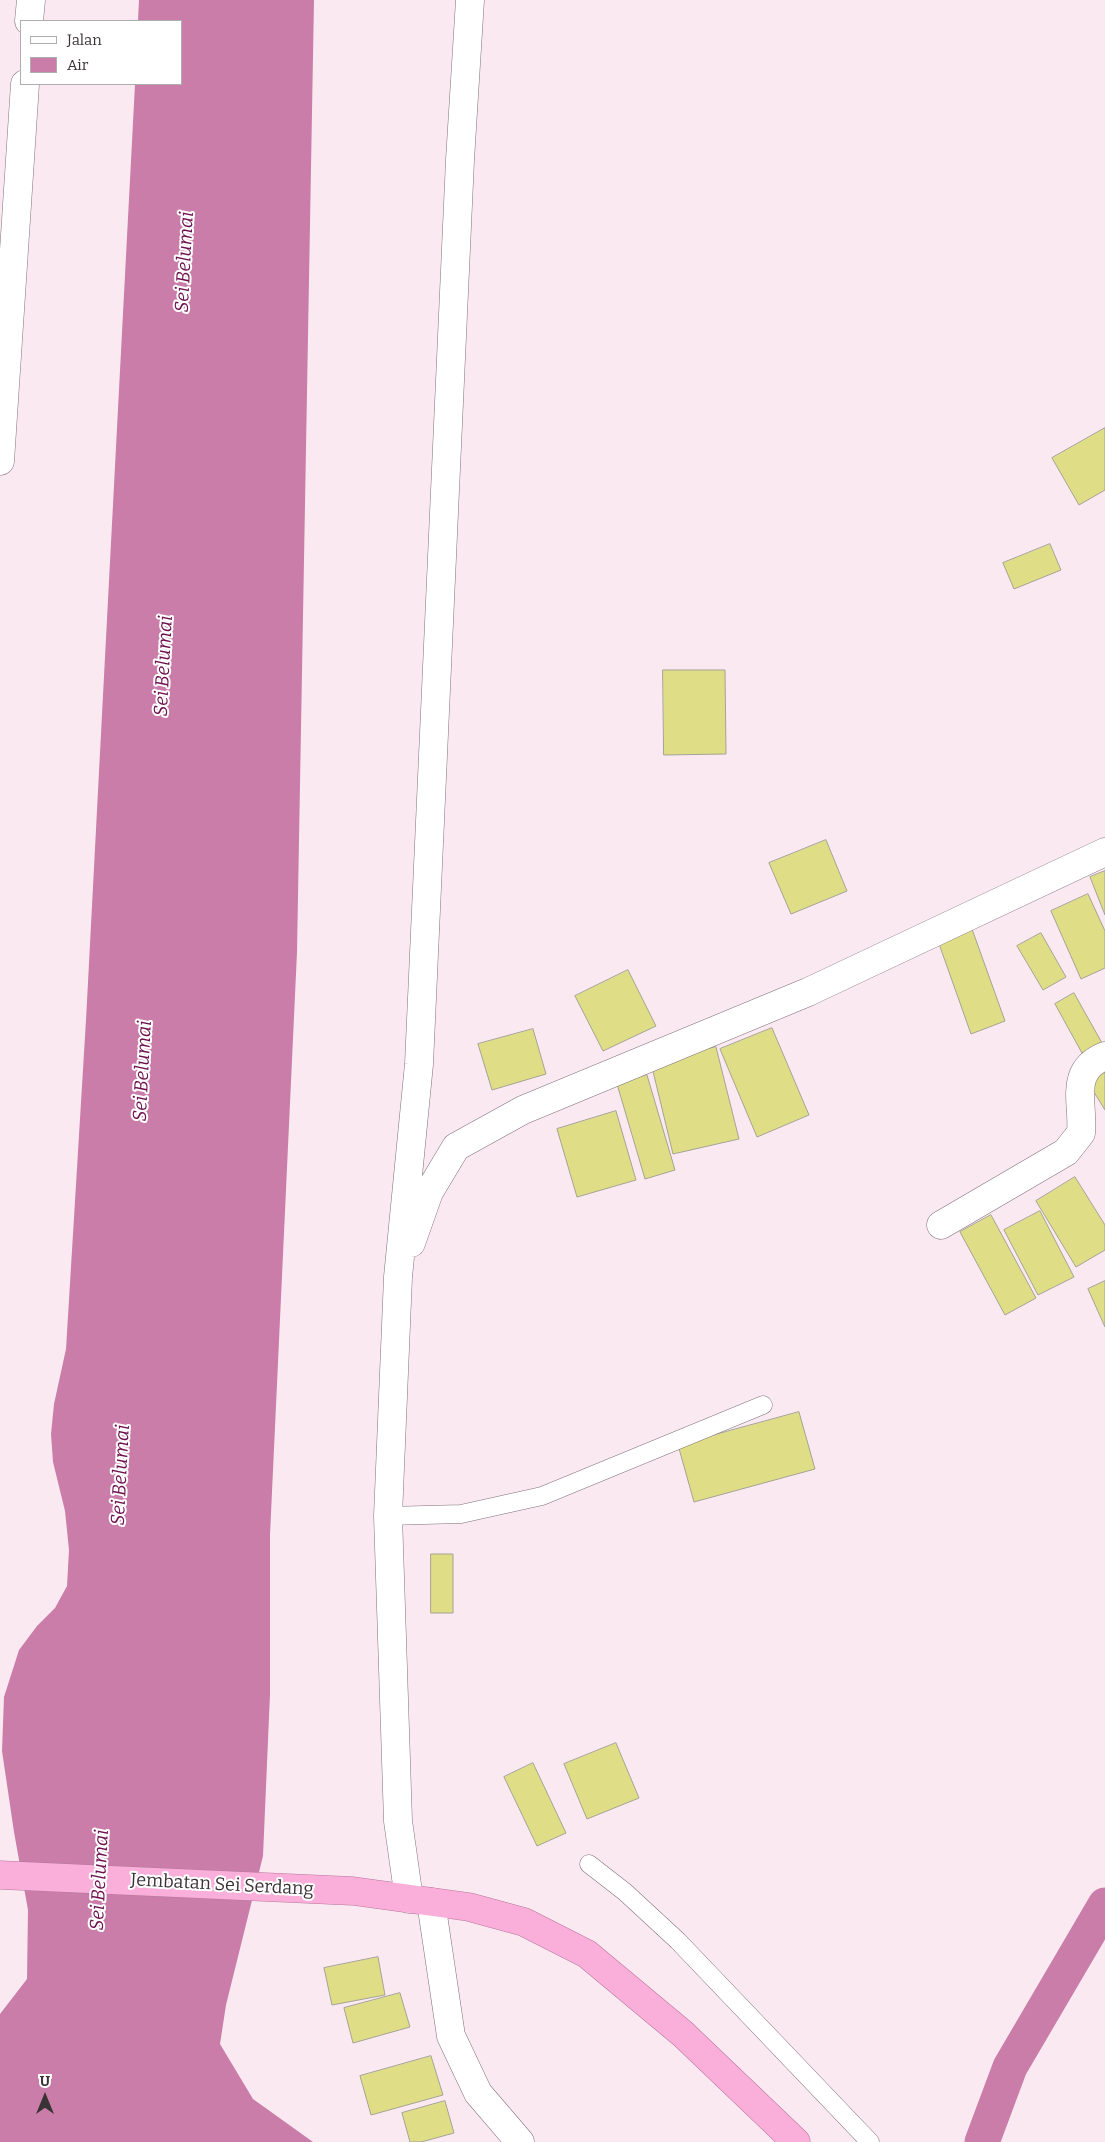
<!DOCTYPE html>
<style>
body{margin:0}
#map{position:relative;width:1105px;height:2142px;overflow:hidden;background:#fbe9f2;font-family:Bitter,serif}
canvas{display:block}
.legend{position:absolute;left:20px;top:20px;width:162px;height:65px;box-sizing:border-box;background:#fff;border:1px solid #b0adaf;margin:0;padding:6px 9px;list-style:none;font-size:15px;color:#3a3336}
.legend li{display:flex;align-items:center;gap:10px;height:25px}
.legend b{width:25px;border:1px solid #b0adaf}
.north{position:absolute;left:20px;top:2072px;width:50px;height:50px;-webkit-text-stroke:4px #fff;paint-order:stroke;rotate:0deg;font-size:14px;font-weight:700;line-height:20px;text-align:center;color:#3a3336}
.north::after{content:'';display:block;margin:auto;width:18px;height:22px;background:#3a3336;clip-path:polygon(50% 0,100% 100%,50% 72%,0 100%)}
</style>
<div id="map">
<canvas width="1105" height="2142"></canvas>
<ul class="legend">
<li><b style="height:6px;background:#fff"></b>Jalan</li>
<li><b style="height:14px;background:#c97da8"></b>Air</li>
</ul>
<div class="north">U</div>
</div>
<script>
const ctx = document.querySelector('canvas').getContext('2d');
ctx.lineJoin = 'round';
function paint(path, color) { ctx.fillStyle = color; ctx.fill(path, 'evenodd'); }
function strokePath(path, color, width, dash) { ctx.strokeStyle = color; ctx.lineWidth = width; ctx.lineCap = dash ? 'butt' : 'round'; ctx.setLineDash(dash || []); ctx.stroke(path); }
function label(font, color, halo, rows, align = 'center') {
  ctx.font = font + ' Bitter,serif'; ctx.lineWidth = 4; ctx.setLineDash([]); ctx.textBaseline = 'middle'; ctx.strokeStyle = halo; ctx.fillStyle = color; for (const [text, x, y, turn = 0] of rows) {
    ctx.save(); ctx.translate(x, y); ctx.rotate((+turn || 0) * Math.PI / 180); ctx.textAlign = isNaN(turn) ? turn : align; if (halo) ctx.strokeText(text, 0, 0); ctx.fillText(text, 0, 0); ctx.restore();
  }
}
const water = new Path2D(`
 M139 0H314L297 952 270 1535V1694L263 1856 226 2005 220 2044 253 2099 313 2142H0V2014L27 1979 28 1910 14 1832 2 1751 4 1697 19 1650 37 1626 55 1608 67 1586 69 1550 65 1511 53 1462 51 1434 54 1404 66 1349 86 1020 135 84H181V21H138Z`);
const canal = new Path2D(`
 M982 2142 1010 2067 1105 1905`);
const building = new Path2D(`
 M1105 428V490L1079 505 1052 458Z
 M1050 544 1061 570 1014 589 1003 563Z
 M663 670H725L726 754 664 755Z
 M826 840 847 891 791 914 769 863Z
 M1105 871V915L1090 877Z
 M1088 894 1105 931V968L1081 979 1051 911Z
 M972 929 1005 1021 971 1034 938 941Z
 M1041 933 1066 977 1043 990 1017 946Z
 M628 970 656 1026 603 1051 575 996Z
 M1074 993 1102 1043 1082 1053 1055 1004Z
 M772 1028 809 1115 757 1137 720 1049Z
 M533 1029 546 1074 492 1090 478 1044Z
 M716 1047 739 1139 673 1154 651 1063Z
 M1105 1068V1110L1086 1079Z
 M647 1075 675 1170 645 1179 617 1084Z
 M616 1111 636 1180 577 1197 557 1129Z
 M1075 1177 1105 1225V1250L1076 1267 1036 1201Z
 M1040 1211 1074 1277 1038 1295 1004 1230Z
 M991 1215 1036 1298 1005 1315 960 1232Z
 M1105 1281V1327L1088 1289Z
 M799 1412 815 1469 694 1502 678 1445Z
 M431 1554H453V1613H431Z
 M616 1743 639 1798 587 1819 564 1764Z
 M533 1763 566 1833 537 1846 504 1777Z
 M378 1957 385 1995 332 2005 324 1968Z
 M400 1993 410 2027 353 2043 344 2008Z
 M431 2056 443 2095 371 2115 360 2076Z
 M445 2101 454 2133 421 2142H410L402 2113Z`);
const service = new Path2D(`
 M388 1516 461 1514 542 1496 763 1405
 M589 1864 625 1892 678 1941 870 2142`);
const minor = new Path2D(`
 M941 1225 1066 1152 1081 1133C1084 1103 1068 1071 1105 1056
 M411 1243 429 1192 456 1147 523 1110 808 992 1105 852
 M409 1899 398 1821 388 1516 398 1277 419 1064 460 160 470 0
 M431 1902 451 2036 478 2093 520 2142`);
const tertiary = new Path2D(`
 M29 21 31 0
 M0 461 25 84`);
const trunk = new Path2D(`
 M0 1875 353 1891 469 1907 524 1922 587 1954 683 2034 796 2142`);
const streetNames = [
 ["Jembatan Sei Serdang",222,1885,3]
];
const waterNames = [
 ["Sei Belumai",185,262,-87],
 ["Sei Belumai",164,666,-87],
 ["Sei Belumai",143,1071,-87],
 ["Sei Belumai",121,1475,-87],
 ["Sei Belumai",100,1880,-87]
];
paint(water, '#c97da8');
strokePath(canal, '#c97da8', 35);
paint(building, '#dfde87');
strokePath(building, '#a3a393', 1);
strokePath(service, '#817179', 19);
strokePath(minor, '#817179', 29);
strokePath(tertiary, '#817179', 29);
strokePath(trunk, '#b6779a', 29);
strokePath(service, '#fff', 18);
strokePath(minor, '#fff', 28);
strokePath(tertiary, '#fff', 28);
strokePath(trunk, '#faafda', 28);
label('18px', '#3a3336', '#fff', streetNames);
label('italic 19px', '#6d104e', '#fff', waterNames);
</script>
